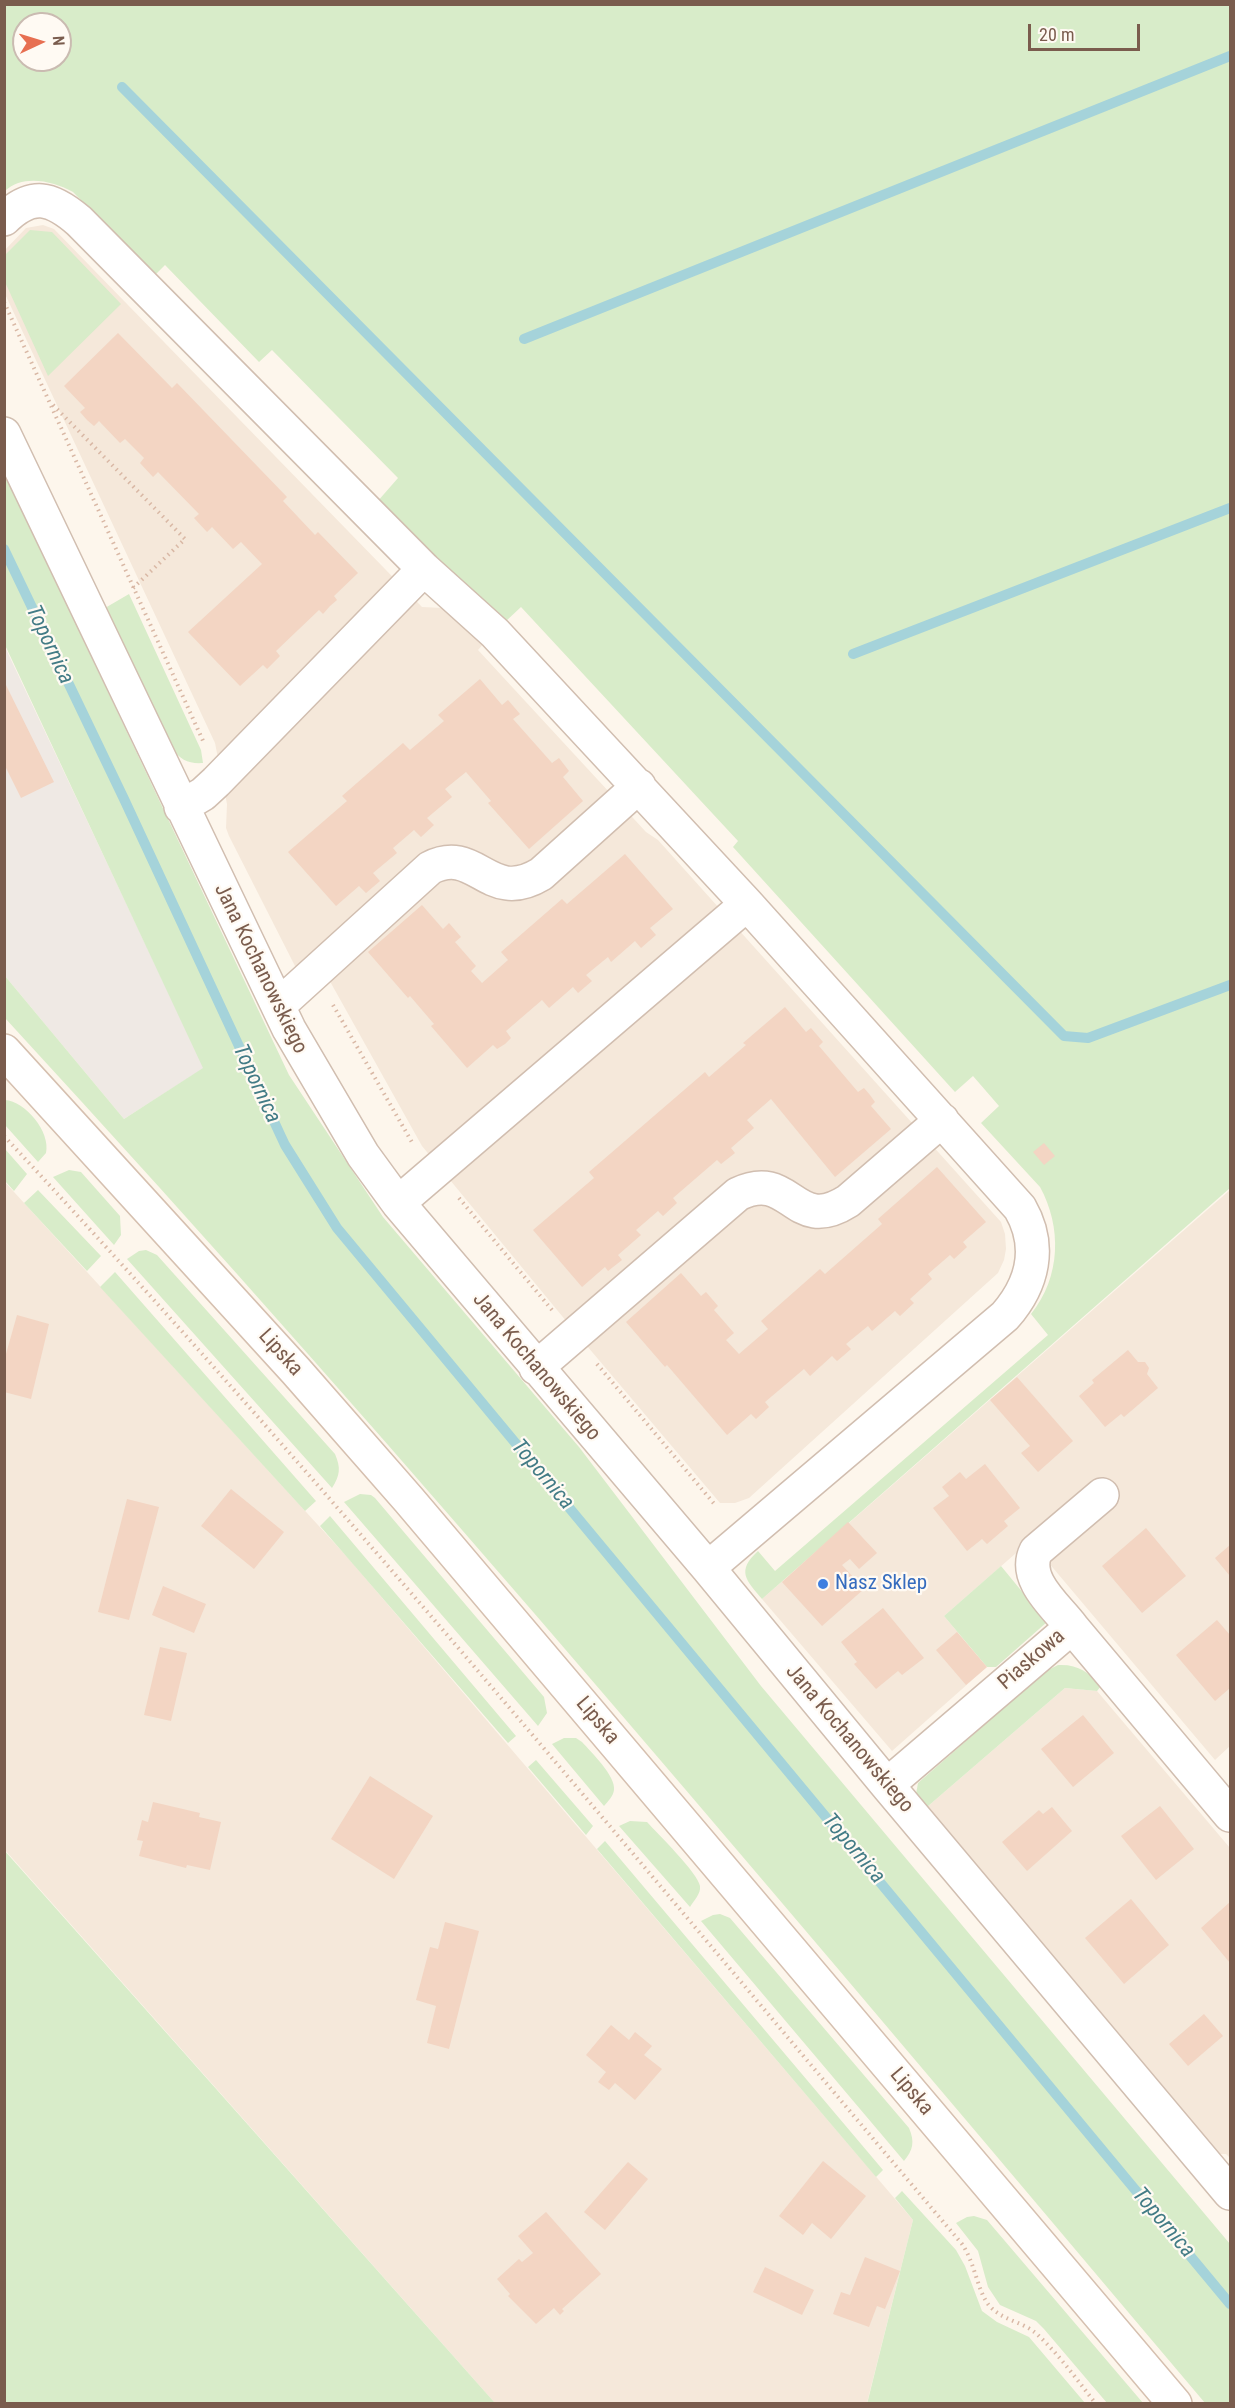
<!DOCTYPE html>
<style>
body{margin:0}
#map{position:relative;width:1235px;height:2408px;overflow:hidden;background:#fdf6ec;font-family:"Roboto Condensed",sans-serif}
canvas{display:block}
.frame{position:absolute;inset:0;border:6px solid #7a5c4d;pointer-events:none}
.north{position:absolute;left:12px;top:12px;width:60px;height:60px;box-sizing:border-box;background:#fffaf3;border:2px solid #cabbb1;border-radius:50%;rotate:86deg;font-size:16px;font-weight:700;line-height:24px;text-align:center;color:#7a5c4d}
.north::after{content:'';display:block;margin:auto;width:21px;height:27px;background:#e76f51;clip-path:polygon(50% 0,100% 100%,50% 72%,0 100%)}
.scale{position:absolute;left:1028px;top:24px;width:112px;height:27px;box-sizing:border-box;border:3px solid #7a5c4d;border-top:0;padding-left:8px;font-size:18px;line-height:21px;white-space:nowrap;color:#7a5c4d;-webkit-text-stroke:4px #fffaf3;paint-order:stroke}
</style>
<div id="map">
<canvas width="1235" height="2408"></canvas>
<div class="frame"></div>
<div class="north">N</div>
<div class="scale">20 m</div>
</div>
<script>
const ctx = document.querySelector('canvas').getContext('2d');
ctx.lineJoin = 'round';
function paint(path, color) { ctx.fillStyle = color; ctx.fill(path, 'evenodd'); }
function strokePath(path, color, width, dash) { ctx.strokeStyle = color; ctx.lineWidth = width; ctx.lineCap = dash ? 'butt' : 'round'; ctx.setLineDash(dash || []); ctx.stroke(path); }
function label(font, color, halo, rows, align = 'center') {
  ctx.font = font + ' "Roboto Condensed",sans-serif'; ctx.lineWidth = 4.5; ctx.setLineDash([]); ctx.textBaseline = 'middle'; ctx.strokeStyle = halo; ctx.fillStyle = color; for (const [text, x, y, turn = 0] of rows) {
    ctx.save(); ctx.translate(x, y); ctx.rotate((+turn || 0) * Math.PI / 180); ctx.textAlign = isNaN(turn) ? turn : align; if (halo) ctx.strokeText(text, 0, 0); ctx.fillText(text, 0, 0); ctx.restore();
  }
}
const residential = new Path2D(`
 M43 225 54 229 422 607 443 608 485 642 478 650 646 832 658 840 1001 1222 1005 1234 1006 1249 1004 1260 998 1273 749 1498 735 1503H720L576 1333 422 1146 313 951 296 968 229 836 226 828 227 804 215 743 5 294 4 251 26 228Z
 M4 1181 349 1559 913 2220 867 2403H495L5 1850Z
 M1230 1190V1746L1215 1760 1048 1562 1120 1500 1102 1478 944 1616 987 1667 892 1751 762 1599Z
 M1065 1688 1097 1691 1230 1848V2158L1226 2154H1217L927 1807Z`);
const industrial = new Path2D(`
 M4 645 204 1068 124 1119 5 976Z`);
const green = new Path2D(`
 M5 5H1230V1188L762 1599C746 1580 736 1571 758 1551L775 1571 1048 1335 1031 1314C1061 1277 1062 1227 1040 1187L981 1123 999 1106 973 1076 955 1092 733 847 738 841 521 607 505 622 377 502 398 478 272 350 259 362 165 265 155 275 73 192C53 181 23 174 5 191ZM24 24H60V60H24Z
 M30 230 52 232 121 304 48 376 5 282V255Z
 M5 474 289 1075 383 1217 579 1447 761 1686 1230 2244V2403H1205C811 1937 419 1467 5 1018V976L124 1119 203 1068 5 645Z
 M129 594 201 750 203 763C189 764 180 760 172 748L105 608Z
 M5 1100C25 1101 51 1132 46 1153L38 1162 5 1125Z
 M5 1149 27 1174 14 1191 5 1181Z
 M69 1170 81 1172 120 1216 121 1235 114 1245 53 1177Z
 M38 1190 101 1256 87 1271 24 1203Z
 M146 1250 157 1255 335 1454C341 1468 340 1475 332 1488L127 1259 139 1251Z
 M115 1272 316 1501 305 1511 100 1287Z
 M360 1494 371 1495 375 1498 544 1697 547 1713 538 1726 344 1502Z
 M330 1516 516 1736 508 1743 320 1526Z
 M1001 1566 1047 1622 996 1667H987L944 1616Z
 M1058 1665C1078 1664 1088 1672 1101 1686L1097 1691 1065 1688 927 1807 916 1794 918 1783 1046 1671Z
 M564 1738H576L582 1742C591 1752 616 1776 614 1790 613 1797 608 1801 604 1806L552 1744Z
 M536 1760 593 1826 586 1835 528 1767Z
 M630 1821 647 1822C658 1834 698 1873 700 1886 701 1894 694 1900 690 1907L619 1826Z
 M605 1841 883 2170 876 2177 597 1849Z
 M4 1850 495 2403H5Z
 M720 1914 730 1918 909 2128C915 2142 913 2150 904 2161L701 1921 713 1915Z
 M902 2191 956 2250 965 2266 982 2311 997 2322 1029 2337 1085 2403 867 2404 913 2220 895 2198Z
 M974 2216 987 2220 1143 2403H1107L1044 2329 1036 2321 1000 2305 988 2287 978 2251 956 2223 967 2217Z`);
const stream = new Path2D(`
 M122 87 1064 1036 1088 1038 1230 985
 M524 339 1230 56
 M4 549 124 799 285 1145 337 1228 1230 2304
 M853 654 1230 508`);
const building = new Path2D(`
 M118 333 172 388 177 383 287 497 283 501 315 535 318 532 358 573 334 596 337 600 330 606 323 614 319 610 276 651 280 656 267 669 263 665 240 686 188 632 262 564 241 542 233 549 212 527 207 532 194 518 199 514 158 472 153 477 140 463 144 458 125 439 120 443 99 421 94 426 87 420 80 412 85 408 64 386Z
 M480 679 502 705 508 700 520 714 513 719 552 763 559 758 569 771 563 777 583 801 529 849 488 803 491 801 466 772 445 789 452 797 427 818 434 825 421 837 414 830 393 848 397 853 373 873 380 881 366 893 359 886 336 906 288 852 347 801 342 796 403 743 410 750 444 721 438 715Z
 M4 681 54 782 21 798 4 764Z
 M625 854 673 909 650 928 656 935 641 948 635 941 611 962 608 957 586 975 592 981 578 993 573 987 549 1008 542 1000 506 1031 511 1038 505 1044 497 1049 493 1045 467 1068 431 1026 434 1024 410 996 408 998 368 952 422 905 443 929 449 923 461 937 455 942 476 966 471 971 482 983 508 960 501 952 562 899 567 904Z
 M785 1007 806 1032 811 1028 823 1042 819 1046 858 1092 864 1088 870 1095 875 1102 871 1106 891 1129 835 1177 771 1099 747 1120 754 1128 731 1148 735 1153 721 1164 717 1160 673 1198 677 1203 663 1216 658 1211 636 1230 641 1235 618 1255 622 1260 608 1271 605 1267 582 1287 533 1230 594 1178 589 1172 705 1072 709 1077 746 1045 743 1043Z
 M1044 1143 1055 1156 1044 1165 1033 1152Z
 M937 1167 986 1222 963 1242 967 1247 954 1259 950 1255 928 1274 932 1279 910 1299 914 1303 900 1316 895 1311 872 1331 868 1326 846 1344 851 1349 843 1356 837 1361 832 1356 810 1376 804 1369 765 1402 769 1407 756 1419 751 1414 727 1435 667 1365 665 1367 626 1322 681 1273 701 1296 706 1292 718 1306 714 1310 734 1333 726 1340 739 1354 768 1329 761 1321 820 1269 825 1274 882 1224 878 1219Z
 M17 1315 49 1324 31 1399 4 1392V1361Z
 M1128 1350 1138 1362H1145L1149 1368 1147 1374 1158 1388 1124 1417 1121 1414 1105 1427 1079 1396 1094 1383 1092 1380Z
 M1017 1377 1073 1441 1038 1472 1021 1453 1030 1446 990 1400Z
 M985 1464 1020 1508 1004 1521 1008 1526 987 1544 982 1539 967 1551 933 1508 949 1496 942 1487 960 1472 966 1479Z
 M231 1489 284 1532 254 1569 201 1526Z
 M127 1499 159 1507 129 1620 98 1612Z
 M848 1522 877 1553 859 1569 850 1559 842 1565 864 1589 822 1626 782 1582Z
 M1146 1528 1186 1576 1142 1613 1102 1566Z
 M1230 1545V1576L1215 1558Z
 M163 1586 206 1604 194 1633 152 1615Z
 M883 1608 924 1658 902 1675 898 1671 876 1689 854 1664 857 1662 841 1642Z
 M1217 1620 1230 1635V1688L1215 1701 1176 1655Z
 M957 1632 987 1667 966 1685 936 1650Z
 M160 1647 187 1653 171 1721 144 1715Z
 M1083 1715 1114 1753 1073 1787 1041 1749Z
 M370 1776 433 1816 394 1879 331 1839Z
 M153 1802 200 1813 199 1817 221 1822 210 1870 187 1865 186 1868 139 1856 143 1841 137 1840 142 1820 148 1822Z
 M1160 1806 1194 1849 1156 1880 1121 1836Z
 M1052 1807 1072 1831 1027 1871 1002 1842 1039 1810 1043 1814Z
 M1131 1899 1169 1945 1124 1984 1085 1938Z
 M1230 1902V1963L1201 1928Z
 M445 1922 479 1931 449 2049 427 2043 436 2006 416 2000 430 1947 438 1949Z
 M1204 2014 1223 2036 1188 2066 1169 2044Z
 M611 2025 629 2040 635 2032 652 2046 644 2055 662 2069 635 2100 615 2083 609 2090 598 2082 606 2072 586 2055Z
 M823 2161 866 2196 831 2239 812 2223 803 2235 779 2216Z
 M628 2162 648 2179 605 2230 584 2212Z
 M546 2212 601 2274 562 2309 564 2311 560 2315 554 2308 536 2324 508 2296 510 2294 497 2279 519 2259 522 2262 533 2253 518 2236Z
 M865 2257 900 2271 885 2309 877 2306 869 2327 833 2314 841 2292 850 2295Z
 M765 2267 814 2290 802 2315 753 2292Z`);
const path = new Path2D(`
 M4 302 204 743
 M53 405 185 539 133 588
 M333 1005 413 1144
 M4 1136C337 1494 647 1872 962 2244 975 2263 977 2289 988 2304 1001 2321 1024 2321 1039 2336 1060 2356 1078 2381 1096 2404
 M459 1198 552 1310
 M597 1364 716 1506`);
const street = new Path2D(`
 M4 219C32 192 51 197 79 221L424 569 495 633 747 904 1020 1208C1042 1246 1033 1284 1005 1316L708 1568
 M4 434 289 1029 363 1155 398 1203 708 1568 887 1785 1230 2193
 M181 807 203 794 216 782 424 569
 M278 1006 430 868C477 844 488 906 541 874L639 786
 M398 1203 747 904
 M536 1368 738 1194C792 1168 793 1236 848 1201L942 1120
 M1072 1627 1230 1815
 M887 1785 1072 1627C1056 1606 1022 1579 1036 1551L1102 1495`);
const secondary = new Path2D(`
 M4 1051 296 1371 409 1500 1175 2404`);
const markers = [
 [823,1584,6,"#3f7fe0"]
];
const streetNames = [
 ["Jana Kochanowskiego",260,969,64],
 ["Lipska",280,1353,48],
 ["Jana Kochanowskiego",536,1367,50],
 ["Piaskowa",1032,1660,-41],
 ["Lipska",597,1721,50],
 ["Jana Kochanowskiego",849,1739,50],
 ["Lipska",911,2092,50]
];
const shopNames = [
 ["Nasz Sklep",835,1584]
];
const waterNames = [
 ["Topornica",49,645,65],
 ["Topornica",256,1084,65],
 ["Topornica",542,1475,50],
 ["Topornica",853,1849,50],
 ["Topornica",1163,2223,50]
];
paint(residential, '#f5e8da');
paint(industrial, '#efe9e4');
paint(green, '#d8ecc9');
strokePath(stream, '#a5d3da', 10);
paint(building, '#f3d5c3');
strokePath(street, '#d1beb0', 36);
strokePath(secondary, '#d6c0b0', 36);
strokePath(path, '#d9b8a5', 4, [1.5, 4.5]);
strokePath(street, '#fff', 33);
strokePath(secondary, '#fff', 33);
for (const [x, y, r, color] of markers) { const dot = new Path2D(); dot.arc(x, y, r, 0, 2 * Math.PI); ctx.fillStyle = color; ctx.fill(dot); strokePath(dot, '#fffaf3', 2); }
label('21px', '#7a5c4d', '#fffaf3', streetNames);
label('21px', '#366cbe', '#fffaf3', shopNames, 'left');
label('italic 22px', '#437c86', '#fffaf3', waterNames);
</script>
